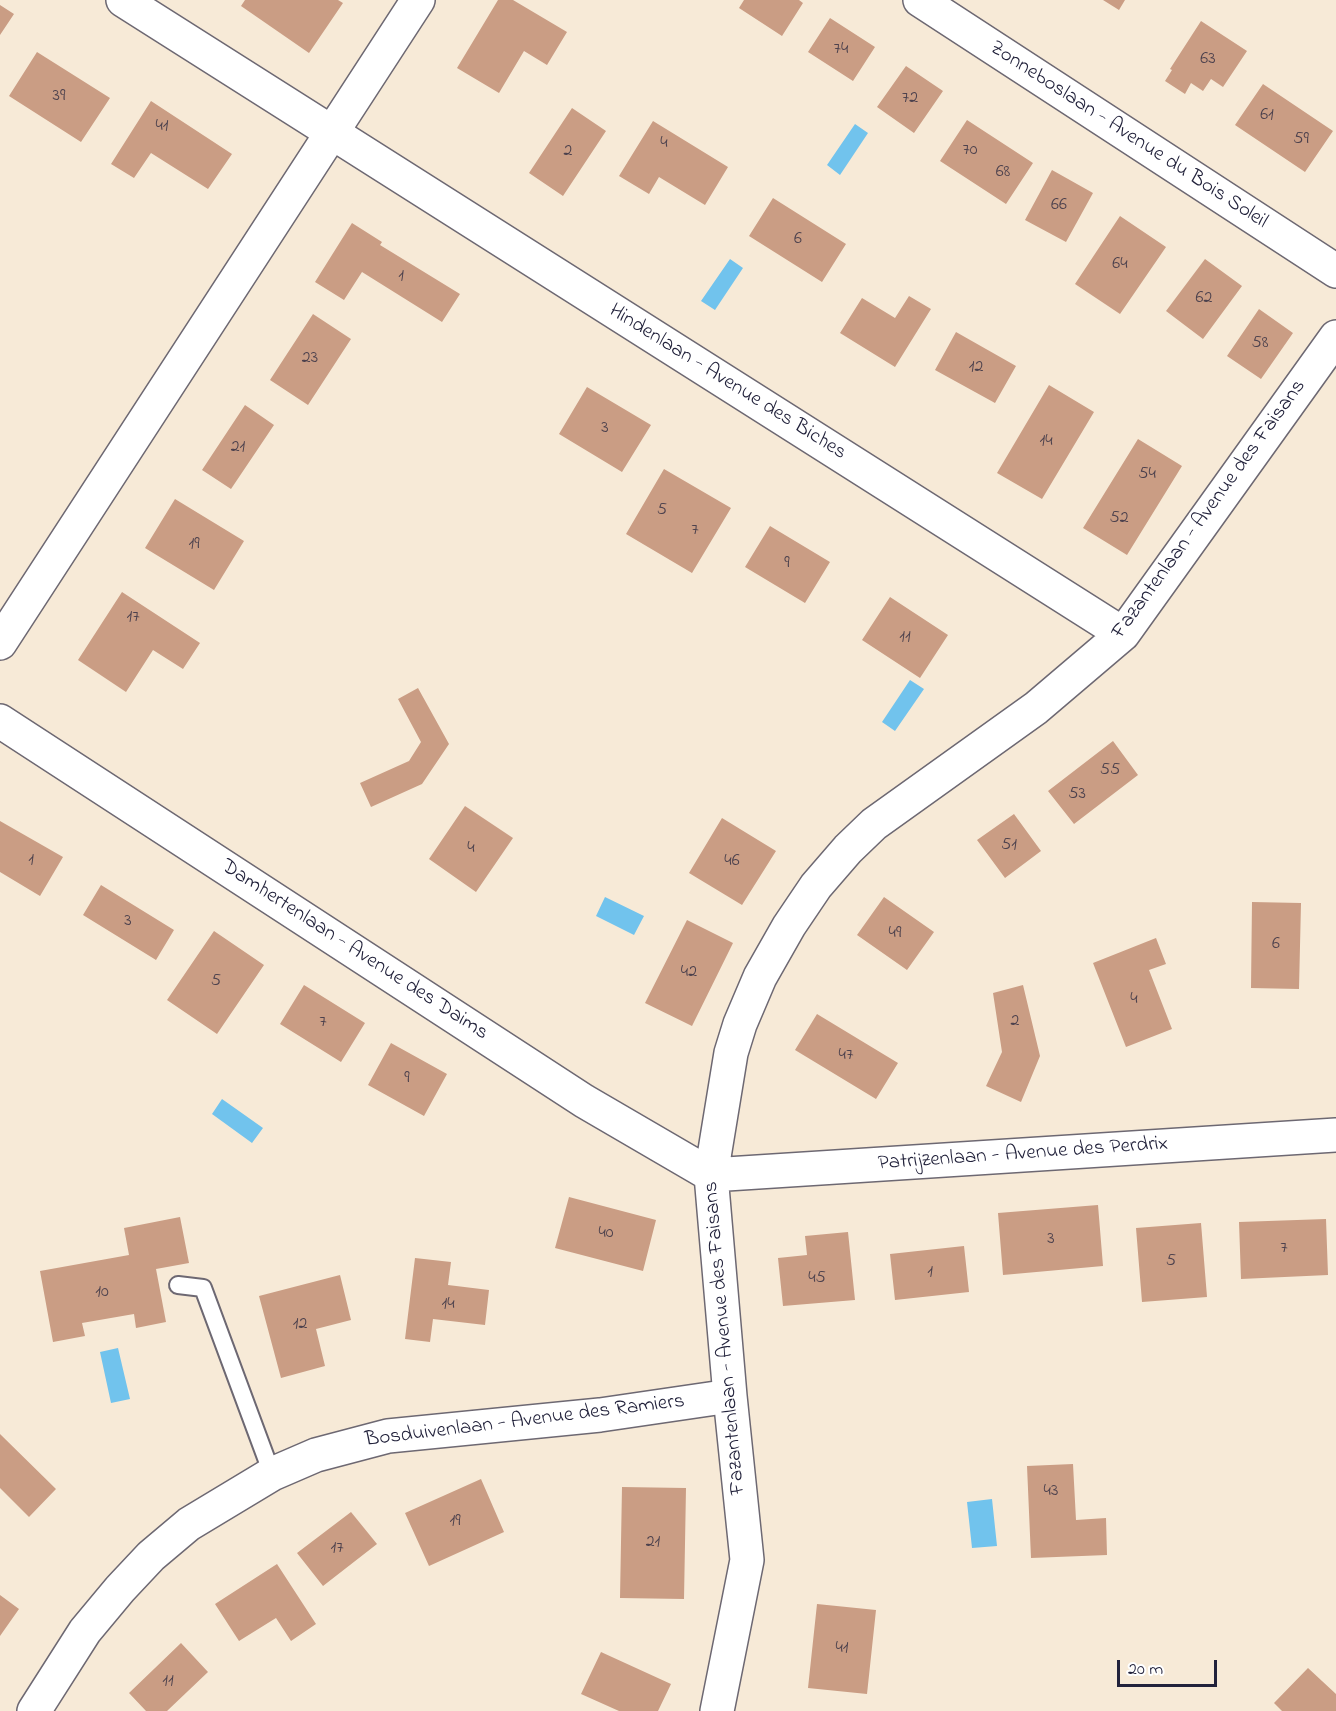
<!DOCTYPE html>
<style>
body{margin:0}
#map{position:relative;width:1336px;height:1711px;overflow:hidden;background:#f7ead7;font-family:"Indie Flower",sans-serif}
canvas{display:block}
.scale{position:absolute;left:1117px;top:1660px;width:100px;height:27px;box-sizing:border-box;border:3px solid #22223b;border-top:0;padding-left:8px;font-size:18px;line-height:21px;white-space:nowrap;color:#22223b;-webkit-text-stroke:4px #fff;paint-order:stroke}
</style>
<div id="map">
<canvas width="1336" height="1711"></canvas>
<div class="scale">20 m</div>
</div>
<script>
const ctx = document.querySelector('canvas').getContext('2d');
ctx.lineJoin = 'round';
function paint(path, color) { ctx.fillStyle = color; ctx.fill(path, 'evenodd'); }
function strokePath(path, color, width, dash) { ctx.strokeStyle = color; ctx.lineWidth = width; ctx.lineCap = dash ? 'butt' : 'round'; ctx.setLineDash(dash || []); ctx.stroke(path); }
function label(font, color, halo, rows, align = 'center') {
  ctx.font = font + ' "Indie Flower",sans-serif'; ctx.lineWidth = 4.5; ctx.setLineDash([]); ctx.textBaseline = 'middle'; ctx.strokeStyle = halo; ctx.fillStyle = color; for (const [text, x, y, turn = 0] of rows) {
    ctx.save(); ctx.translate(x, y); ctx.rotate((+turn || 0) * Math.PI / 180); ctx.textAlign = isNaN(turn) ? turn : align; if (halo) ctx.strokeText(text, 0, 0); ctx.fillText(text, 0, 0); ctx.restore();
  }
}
const water = new Path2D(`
 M855 124 868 133 840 175 827 165Z
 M730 259 743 268 715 310 701 301Z
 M910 680 924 689 895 731 882 722Z
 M605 897 644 916 634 935 596 916Z
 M222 1099 263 1128 252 1143 212 1114Z
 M118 1348 130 1399 111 1403 100 1352Z
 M992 1499 997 1546 972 1548 967 1502Z`);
const building = new Path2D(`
 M245 0H338L343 3 309 53 241 6Z
 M498 0H513L567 32 547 65 524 51 499 93 457 68Z
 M744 0H799L803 3 782 36 739 8Z
 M1103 0H1125L1119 10Z
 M0 5 14 14 0 35Z
 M830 18 875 47 853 81 808 52Z
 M1201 21 1247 51 1223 87 1211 79 1203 91 1191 83 1185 94 1165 81 1172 70 1170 69Z
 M37 52 110 98 81 142 9 96Z
 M906 66 943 91 914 133 877 107Z
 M1263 84 1333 131 1305 172 1235 125Z
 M151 101 232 154 208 189 151 153 134 178 111 164Z
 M572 108 606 131 563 196 529 173Z
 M967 120 1033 163 1006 204 940 161Z
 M653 121 728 167 705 205 659 177 649 194 619 176Z
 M1052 170 1093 193 1066 242 1025 220Z
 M773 198 846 244 822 282 749 236Z
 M1120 216 1166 247 1120 314 1075 284Z
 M352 223 382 242 380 245 460 294 442 322 362 272 344 300 315 282Z
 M1205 259 1242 286 1203 339 1166 311Z
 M909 296 931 309 895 367 840 333 862 298 895 318Z
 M1259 309 1293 333 1261 379 1227 356Z
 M313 314 351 339 308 405 270 380Z
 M956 332 1016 366 995 403 935 370Z
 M1049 385 1094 412 1042 499 997 473Z
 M587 387 651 425 622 472 559 434Z
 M245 405 274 425 231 489 202 470Z
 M1138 439 1182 466 1127 555 1083 528Z
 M664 469 731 508 692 573 626 534Z
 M175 499 244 541 214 590 145 548Z
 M770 526 830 562 805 603 745 567Z
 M122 592 200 643 183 669 153 650 126 692 78 660Z
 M890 597 948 635 920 678 862 640Z
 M418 688 449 744 422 784 371 807 360 783 409 761 421 742 398 699Z
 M1113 741 1138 775 1074 824 1048 791Z
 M465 806 513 838 476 892 429 859Z
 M1014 814 1041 851 1005 878 977 840Z
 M722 818 776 851 742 905 689 873Z
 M0 821 63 857 40 896 0 872Z
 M101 885 174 930 156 960 83 915Z
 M884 897 934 932 907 970 857 935Z
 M1252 902 1301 903 1299 989 1251 988Z
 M687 920 733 943 692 1026 645 1003Z
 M214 931 264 965 217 1034 167 1000Z
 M1156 938 1166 964 1149 970 1172 1029 1126 1047 1093 963Z
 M304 985 365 1023 341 1062 280 1024Z
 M1023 985 1040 1056 1021 1102 986 1086 1002 1052 993 993Z
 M817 1014 898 1063 876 1099 795 1050Z
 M391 1043 447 1074 424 1116 368 1085Z
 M569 1197 656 1220 643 1271 555 1248Z
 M1098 1205 1103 1266 1003 1275 998 1213Z
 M180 1217 189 1263 156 1269 166 1322 136 1328 134 1314 82 1323 85 1336 53 1342 40 1271 129 1255 124 1228Z
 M1326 1219 1328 1275 1241 1279 1239 1222Z
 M1201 1223 1207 1297 1142 1302 1136 1228Z
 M848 1232 855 1300 783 1306 778 1258 807 1255 805 1236Z
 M964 1246 969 1292 895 1300 890 1254Z
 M415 1258 451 1262 448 1285 489 1290 485 1325 433 1319 430 1342 405 1339Z
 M340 1275 351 1320 316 1329 325 1366 281 1378 259 1296Z
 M0 1434 56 1489 29 1517 0 1488Z
 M1073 1464 1076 1520 1106 1518 1107 1555 1031 1558 1027 1466Z
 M481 1479 504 1532 429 1566 405 1513Z
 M622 1487 686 1488 684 1599 620 1598Z
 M351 1512 377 1544 323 1586 297 1553Z
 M277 1564 316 1624 291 1641 276 1618 239 1641 215 1604Z
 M0 1595 19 1609 0 1636Z
 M817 1604 876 1610 867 1694 808 1688Z
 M181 1643 208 1672 167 1711H146L129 1693Z
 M601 1652 671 1684 658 1711H619L581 1694Z
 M1308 1668 1336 1694V1711H1282L1274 1703Z`);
const service = new Path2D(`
 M178 1285 203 1288 272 1474`);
const minor = new Path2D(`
 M123 0 1123 634
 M920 0 1336 271
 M0 643 418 0
 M0 721 584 1101 711 1175
 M711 1175 1336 1135
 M34 1711 85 1631 120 1589 151 1556 189 1524 272 1474 316 1455 388 1436 600 1415 730 1396
 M717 1711 747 1560 730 1396 711 1175 731 1053 740 1024 760 977 789 926 816 886 848 849 874 824 1036 708 1123 634 1336 337`);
const numberNames = [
 ["74",841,50],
 ["63",1208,60],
 ["39",59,97],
 ["72",910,99],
 ["61",1267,116],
 ["41",162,127],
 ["59",1301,140],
 ["4",664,144],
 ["70",970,151],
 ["2",568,152],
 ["68",1003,173],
 ["66",1059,206],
 ["6",798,240],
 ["64",1120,265],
 ["1",401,277],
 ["62",1204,299],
 ["58",1260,344],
 ["23",310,359],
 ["12",976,368],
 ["3",605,429],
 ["14",1046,442],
 ["21",238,448],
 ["54",1147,475],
 ["5",662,511],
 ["52",1119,519],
 ["7",695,531],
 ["19",194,545],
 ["9",787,564],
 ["17",133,618],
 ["11",905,638],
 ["55",1110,771],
 ["53",1077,795],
 ["51",1009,846],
 ["4",471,849],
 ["1",31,861],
 ["46",732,862],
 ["3",128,922],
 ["49",895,934],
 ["6",1276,945],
 ["42",689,973],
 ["5",216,982],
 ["4",1134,1000],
 ["2",1015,1022],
 ["7",323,1023],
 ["47",846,1056],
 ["9",407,1079],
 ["40",606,1234],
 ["3",1051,1240],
 ["7",1284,1249],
 ["5",1171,1262],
 ["1",930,1273],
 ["45",817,1279],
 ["10",102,1293],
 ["14",448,1305],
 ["12",300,1325],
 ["43",1051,1492],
 ["19",455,1522],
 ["21",653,1543],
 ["17",337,1549],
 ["41",842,1649],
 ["11",168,1682]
];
const streetNames = [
 ["Zonneboslaan - Avenue du Bois Soleil",1128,136,33],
 ["Hindenlaan - Avenue des Biches",727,383,32],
 ["Fazantenlaan - Avenue des Faisans",1210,510,-54],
 ["Damhertenlaan - Avenue des Daims",354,951,33],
 ["Patrijzenlaan - Avenue des Perdrix",1023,1155,-4],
 ["Fazantenlaan - Avenue des Faisans",726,1338,-95],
 ["Bosduivenlaan - Avenue des Ramiers",525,1422,-7]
];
paint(water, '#71c3ed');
paint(building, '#ca9d84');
strokePath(service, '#6d6872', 20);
strokePath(minor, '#6d6872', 36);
strokePath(service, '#fff', 16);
strokePath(minor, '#fff', 33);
label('18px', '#4c414d', null, numberNames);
label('21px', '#22223b', '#fff', streetNames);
</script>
